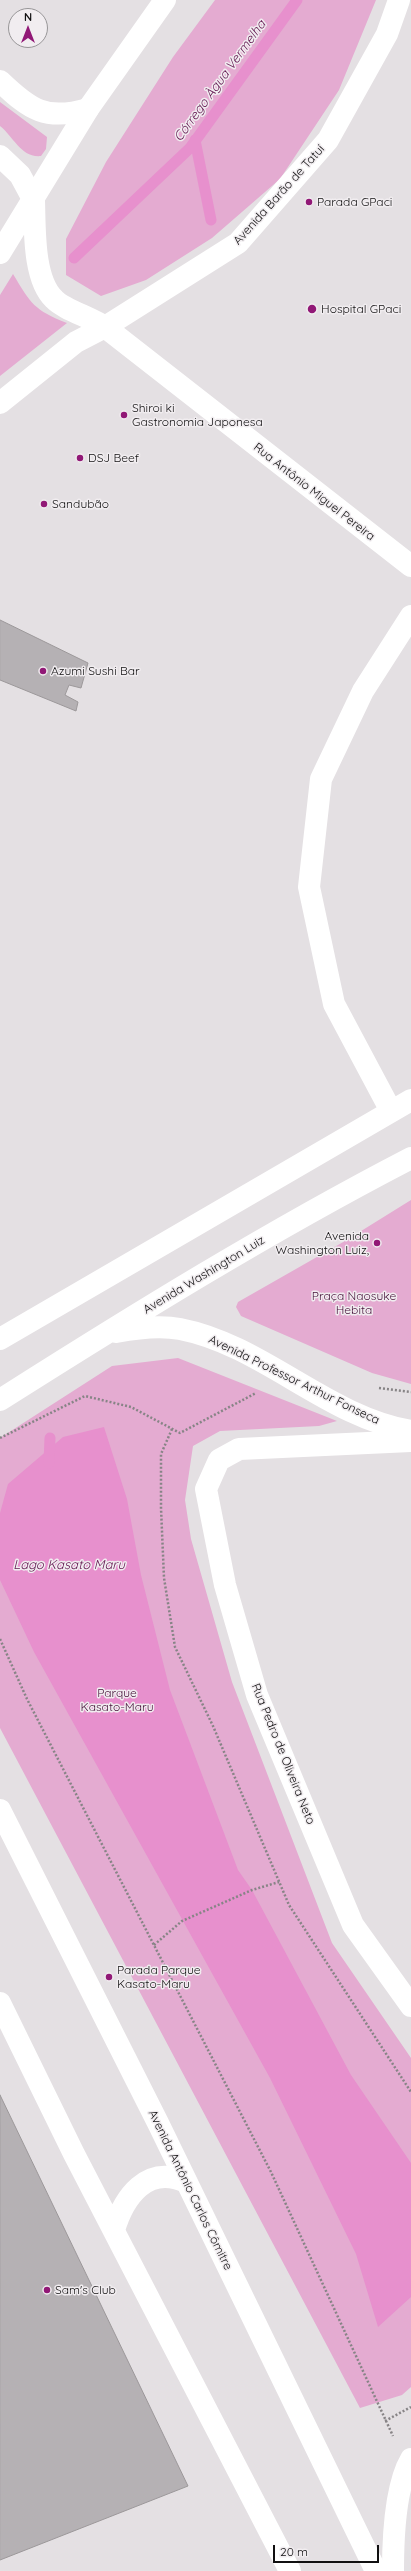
<!DOCTYPE html>
<meta charset="utf-8">
<style>
body{margin:0}
#map{position:relative;width:411px;height:2571px;overflow:hidden;background:#e4e0e3;font-family:Quicksand,sans-serif}
canvas{display:block}
.north{position:absolute;left:8px;top:8px;width:40px;height:40px;box-sizing:border-box;background:#f1edf0;border:1px solid #979597;border-radius:50%;rotate:0deg;font-size:11px;font-weight:700;line-height:16px;text-align:center;color:#111011}
.north::after{content:'';display:block;margin:auto;width:14px;height:18px;background:#911876;clip-path:polygon(50% 0,100% 100%,50% 72%,0 100%)}
.scale{position:absolute;left:273px;top:2545px;width:106px;height:18px;box-sizing:border-box;border:2px solid #111011;border-top:0;padding-left:5px;font-size:12px;line-height:14px;white-space:nowrap;color:#111011;-webkit-text-stroke:3px #f1edf0;paint-order:stroke}
</style>
<div id="map">
<canvas width="411" height="2571"></canvas>
<div class="north">N</div>
<div class="scale">20 m</div>
</div>
<script>
const ctx = document.querySelector('canvas').getContext('2d');
ctx.lineJoin = 'round';
function paint(path, color) { ctx.fillStyle = color; ctx.fill(path, 'evenodd'); }
function strokePath(path, color, width, dash) { ctx.strokeStyle = color; ctx.lineWidth = width; ctx.lineCap = dash ? 'butt' : 'round'; ctx.setLineDash(dash || []); ctx.stroke(path); }
function label(font, color, halo, rows, align = 'center') {
  ctx.font = font + ' Quicksand,sans-serif'; ctx.lineWidth = 3; ctx.setLineDash([]); ctx.textBaseline = 'middle'; ctx.strokeStyle = halo; ctx.fillStyle = color; for (const [text, x, y, turn = 0] of rows) {
    ctx.save(); ctx.translate(x, y); ctx.rotate((+turn || 0) * Math.PI / 180); ctx.textAlign = isNaN(turn) ? turn : align; if (halo) ctx.strokeText(text, 0, 0); ctx.fillText(text, 0, 0); ctx.restore();
  }
}
const green = new Path2D(`
 M215 0H376L339 90 280 179 212 238 146 280 101 296 66 275V239L106 162 173 57Z
 M0 102 47 137 46 149 41 156C21 158 14 137 0 126Z
 M13 274C31 304 34 310 67 323L0 376V295Z
 M411 1200V1384L372 1373 241 1316 236 1307 238 1302 345 1241Z
 M178 1358 337 1421 319 1426 220 1431 193 1446 185 1500 191 1539 232 1682 332 1943 411 2058V2387L402 2395 360 2408 0 1728V1438L112 1366Z`);
const water = new Path2D(`
 M104 1427 127 1499 141 1575 170 1690 238 1870 252 1890 351 2075 411 2163V2297L378 2327 356 2254 270 2078 34 1652 0 1580V1513L8 1484 63 1437Z`);
const stream = new Path2D(`
 M195 140 211 220
 M74 258 190 148 297 0
 M49 1463 50 1438`);
const building = new Path2D(`
 M0 620 88 663 81 688 69 685 65 695 78 702 76 711 0 680Z
 M0 2095 188 2486 0 2560Z`);
const path = new Path2D(`
 M379 1388 411 1392
 M172 1429 161 1454V1508L164 1578 175 1647 213 1726 289 1905 411 2092
 M0 1438 85 1396 131 1407 180 1433 256 1393
 M0 1639 27 1699 271 2172 393 2436
 M154 1945 182 1921 252 1890 279 1882
 M385 2421 411 2407`);
const street = new Path2D(`
 M0 81C30 110 46 121 88 109
 M0 156 20 175 34 201
 M105 327 411 566
 M391 1111 334 1004 309 887 321 779 363 691 411 616
 M411 1441 239 1449 219 1460 206 1489 225 1585 257 1695 353 1925 411 2006
 M393 2571C393 2540 395 2486 411 2459`);
const secondary = new Path2D(`
 M34 201C35 229 33 279 54 299 63 309 92 318 105 327
 M0 253 88 109 165 0
 M0 403 76 342 105 327 238 243 328 140 387 34 399 0
 M116 1332C137 1328 159 1325 180 1329 263 1345 327 1417 411 1431
 M0 1339 411 1100
 M0 1400C134 1315 270 1231 411 1158
 M0 1810 158 2123 376 2571
 M0 2003 74 2154 290 2571
 M114 2230C124 2197 147 2164 186 2182`);
const markers = [
 [309,202,4,"#911876"],
 [312,309,5,"#911876"],
 [124,415,4,"#911876"],
 [80,458,4,"#911876"],
 [44,504,4,"#911876"],
 [43,671,4,"#911876"],
 [377,1243,4,"#911876"],
 [109,1977,4,"#911876"],
 [47,2290,4,"#911876"]
];
const streetNames = [
 ["Avenida Barão de Tatuí",279,195,-48],
 ["Rua Antônio Miguel Pereira",314,492,38],
 ["Avenida Washington Luiz",204,1275,-31],
 ["Avenida Professor Arthur Fonseca",294,1380,26],
 ["Rua Pedro de Oliveira Neto",283,1754,68],
 ["Avenida Antônio Carlos Cômitre",190,2190,64]
];
const poiNames = [
 ["Parada GPaci",317,202],
 ["Hospital GPaci",321,309],
 ["Shiroi ki",132,408],
 ["Gastronomia Japonesa",132,422],
 ["DSJ Beef",88,458],
 ["Sandubão",52,504],
 ["Azumi Sushi Bar",51,671],
 ["Avenida",369,1236,"right"],
 ["Washington Luiz,",369,1250,"right"],
 ["Parada Parque",117,1970],
 ["Kasato-Maru",117,1984],
 ["Sam's Club",55,2290]
];
const parkNames = [
 ["Praça Naosuke",354,1296],
 ["Hebita",354,1310],
 ["Parque",117,1693],
 ["Kasato-Maru",117,1707]
];
const waterNames = [
 ["Córrego Àgua Vermelha",220,81,-54],
 ["Lago Kasato Maru",69,1565]
];
paint(green, '#e4abd1');
paint(water, '#e790cd');
strokePath(stream, '#e790cd', 11);
paint(building, '#b5b1b4');
strokePath(building, '#9c989a', 1);
strokePath(path, '#878486', 2.5, [2, 2]);
strokePath(street, '#fff', 22);
strokePath(secondary, '#fff', 22);
for (const [x, y, r, color] of markers) { const dot = new Path2D(); dot.arc(x, y, r, 0, 2 * Math.PI); ctx.fillStyle = color; ctx.fill(dot); strokePath(dot, '#f1edf0', 1.5); }
label('12px', '#111011', '#f1edf0', streetNames);
label('12px', '#111011', '#f1edf0', poiNames, 'left');
label('12px', '#451038', '#f1edf0', parkNames);
label('italic 13px', '#631751', '#f1edf0', waterNames);
</script>
